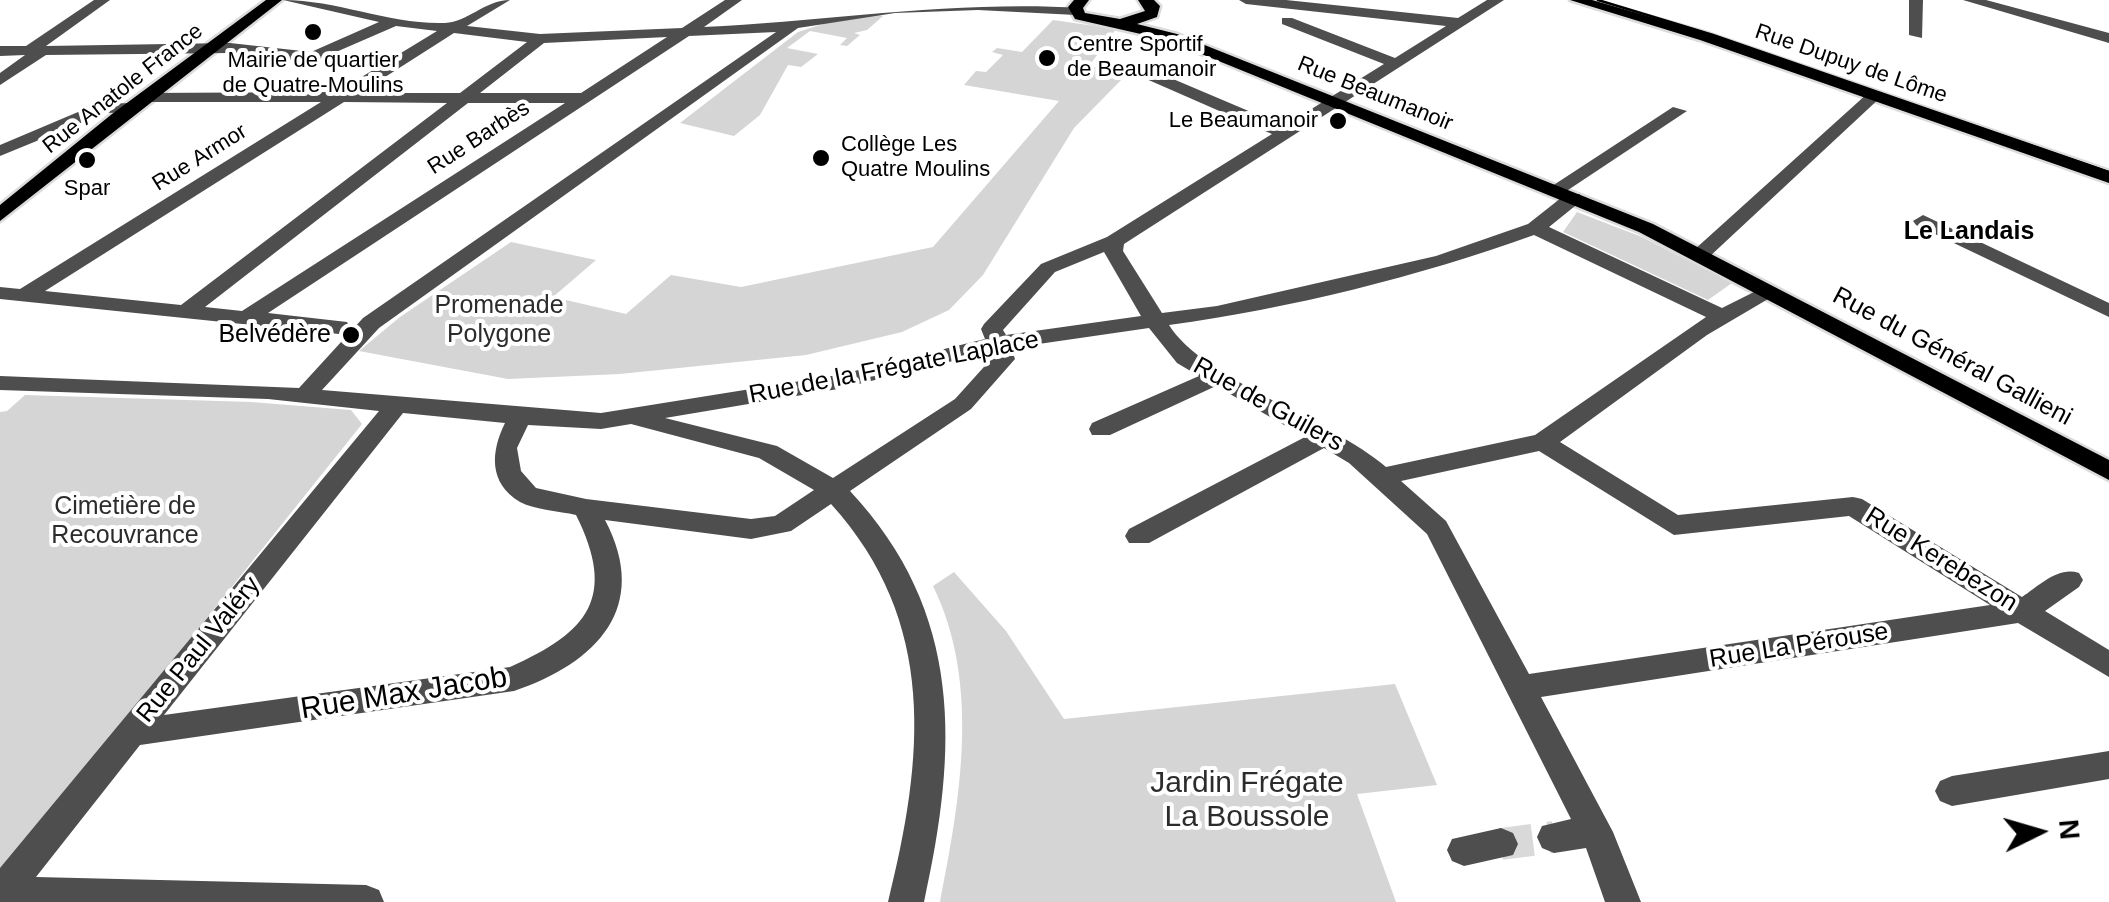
<!DOCTYPE html>
<meta charset="utf-8">
<style>
body{margin:0}
#map{position:relative;width:2109px;height:902px;overflow:hidden;background:#fff;font-family:Arial,sans-serif}
canvas{display:block}
.north{position:absolute;left:1989px;top:782px;width:100px;height:100px;-webkit-text-stroke:8px #fff;paint-order:stroke;rotate:85deg;font-size:28px;font-weight:700;line-height:40px;text-align:center;color:#000}
.north::after{content:'';display:block;margin:auto;width:35px;height:45px;background:#000;clip-path:polygon(50% 0,100% 100%,50% 72%,0 100%)}
</style>
<div id="map">
<canvas width="2109" height="902"></canvas>
<div class="north">N</div>
</div>
<script>
const ctx = document.querySelector('canvas').getContext('2d');
ctx.lineJoin = 'round';
function paint(path, color) { ctx.fillStyle = color; ctx.fill(path, 'evenodd'); }
function strokePath(path, color, width, dash) { ctx.strokeStyle = color; ctx.lineWidth = width; ctx.lineCap = dash ? 'butt' : 'round'; ctx.setLineDash(dash || []); ctx.stroke(path); }
function label(font, color, halo, rows, align = 'center') {
  ctx.font = font + ' Arial,sans-serif'; ctx.lineWidth = 8; ctx.setLineDash([]); ctx.textBaseline = 'middle'; ctx.strokeStyle = halo; ctx.fillStyle = color; for (const [text, x, y, turn = 0] of rows) {
    ctx.save(); ctx.translate(x, y); ctx.rotate((+turn || 0) * Math.PI / 180); ctx.textAlign = isNaN(turn) ? turn : align; if (halo) ctx.strokeText(text, 0, 0); ctx.fillText(text, 0, 0); ctx.restore();
  }
}
const green = new Path2D(`
 M878 15 883 16 867 30 854 33 860 35 847 46 840 45 847 38 810 31 787 48 818 54 801 67 788 65 760 115 734 136 680 123 798 32 826 23Z
 M1053 20 1116 29 1089 66 1128 73 1074 128 983 275 949 310 902 332 806 355 620 374 508 379 359 351 400 317 511 242 596 260 553 297 626 314 671 275 741 287 933 247 1059 101 964 85 976 71 986 72 1003 55 992 52 997 48 1022 52Z
 M1577 212 1642 237 1732 283 1708 300 1563 232Z
 M25 395 251 402 351 410 362 424 0 877V412L7 411Z
 M954 572 1006 631 1064 719 1395 684 1437 785 1357 794 1396 902H940C960 800 981 684 933 586Z`);
const minorTunnel = new Path2D(`
 M1501 844 1554 837`);
const minor = new Path2D(`
 M94 0H110L46 46 230 43 311 52 379 22 283 0C338 0 391 25 445 23 468 22 485 0 510 0L467 26 540 34 682 28 725 0H742L704 27C829 21 956 0 1081 8L1083 11 1076 15 978 10 895 13 798 28 379 328 322 390 601 413 838 375 985 339 981 329 984 324 1041 264 1107 237 1272 134 1128 71V65H1140L1284 126 1384 64 1282 24V18H1292L1395 58 1446 26 1246 4 1239 0H1286L1458 18 1487 0H1504L1124 244 1123 251 1162 313 1217 306 1436 256 1528 224 1566 194H1580V202L1549 227 1722 308 1762 288H1776L1780 292 1707 335 1560 442 1678 515 1853 497 1862 499 2022 597C2039 586 2058 566 2079 573L2083 580 2079 587 2045 611 2109 650V677L2018 623 1541 697 1613 832 1641 902H1605L1586 848 1554 853 1542 848 1537 837 1542 826 1571 819 1427 534 1349 463 1324 448 1149 543H1129L1125 536 1129 529 1305 437 1216 386 1110 435H1092L1089 429 1092 423 1199 376 1177 363 1149 328 1011 348 1015 359 971 409 850 491C964 613 958 749 924 902H888C924 758 938 622 831 504L791 531 751 539 605 520C651 607 597 663 514 691L140 745 36 877 366 885 379 890 384 902H0V868L379 411 268 399 0 390V376L299 388 363 318 776 32 689 36 268 313 347 322 350 327 347 332 339 334 0 299V287L20 289 321 102H147L139 97 141 93 337 92 437 31 396 26 313 62 230 53 46 55 0 85V73L25 55 0 56V46H26ZM454 33 527 42 460 93H360ZM667 37 581 93H480L544 43ZM344 102 447 103 181 305 45 291ZM468 103H565L242 311 205 307ZM1534 235 1706 317 1535 435 1386 467C1332 420 1202 379 1169 325 1292 308 1417 277 1534 235ZM1104 252 1141 316 1006 335 1003 330 1055 272ZM990 352 992 358 955 399 833 478 777 446 665 418 838 389ZM403 413 505 423C491 451 488 483 520 502 535 510 559 511 576 515 617 597 589 632 510 667L164 715ZM631 424 759 458 814 490 775 516 751 519 586 499 536 488 521 471 517 448 528 425 601 429ZM1539 451 1674 535 1849 516 1990 605 1529 674 1446 521 1401 481Z
 M1909 0H1923L1922 38 1909 35Z
 M1963 0H1986L2109 33V43Z
 M1868 93 1882 96 1708 258H1694V250Z
 M132 103 140 108 138 112 105 113 0 156V145L97 104Z
 M1673 107 1687 111 1562 194H1548L1546 190Z
 M1923 215 2109 303V317L1916 225 1913 221Z
 M2109 751V779L1952 806 1940 801 1935 791 1940 781 1952 776Z
 M1501 828 1513 833 1518 844 1513 855 1464 866 1452 861 1447 850 1452 839Z`);
const major = new Path2D(`
 M266 0H282L0 221V205L112 114Z
 M1074 0H1089L1083 8 1085 13 1120 19 1145 11 1138 0H1154L1160 6 1157 17 1137 24 1177 34 1653 224 2109 460V480L1639 232 1167 40 1075 19 1068 7Z
 M1570 0H1592L1710 34 2109 171V183L1700 40Z`);
const tram = new Path2D(`
 M1598 0 1713 35 2109 172`);
const markers = [
 [313,32,10,"#000"],
 [1047,58,10,"#000"],
 [1338,121,10,"#000"],
 [821,158,10,"#000"],
 [87,160,10,"#000"],
 [351,335,10,"#000"]
];
const farPoinames = [
 ["Centre Sportif",1067,45],
 ["de Beaumanoir",1067,70],
 ["Mairie de quartier",313,61,"center"],
 ["de Quatre-Moulins",313,86,"center"],
 ["Le Beaumanoir",1318,121,"right"],
 ["Collège Les",841,145],
 ["Quatre Moulins",841,170],
 ["Spar",87,189,"center"]
];
const farStreetnames = [
 ["Rue Dupuy de Lôme",1851,64,19],
 ["Rue Anatole France",123,89,-38],
 ["Rue Beaumanoir",1375,94,22],
 ["Rue Barbès",479,138,-33],
 ["Rue Armor",200,158,-32]
];
const farQuarternames = [
 ["Le Landais",1969,232]
];
const parkNames = [
 ["Promenade",499,306],
 ["Polygone",499,335],
 ["Cimetière de",125,507],
 ["Recouvrance",125,536]
];
const poiNames = [
 ["Belvédère",331,335]
];
const streetNames = [
 ["Rue du Général Gallieni",1952,357,28],
 ["Rue de la Frégate Laplace",894,368,-11],
 ["Rue de Guilers",1268,405,29],
 ["Rue Kerebezon",1941,560,32],
 ["Rue La Pérouse",1799,646,-9],
 ["Rue Paul Valéry",199,650,-51]
];
const nearStreetnames = [
 ["Rue Max Jacob",404,694,-9]
];
const nearParknames = [
 ["Jardin Frégate",1247,784],
 ["La Boussole",1247,818]
];
paint(green, '#d5d5d5');
strokePath(minorTunnel, '#d9d9d9', 32, [32, 16]);
strokePath(major, '#dbdbdb', 5);
paint(minor, '#4e4e4e');
paint(major, '#000');
strokePath(tram, '#000', 2.5);
for (const [x, y, r, color] of markers) { const dot = new Path2D(); dot.arc(x, y, r, 0, 2 * Math.PI); ctx.fillStyle = color; ctx.fill(dot); strokePath(dot, '#fff', 4); }
label('22px', '#000', '#fff', farPoinames, 'left');
label('22px', '#000', '#fff', farStreetnames);
label('bold 25px', '#000', '#fff', farQuarternames);
label('25px', '#2c2c2c', '#fff', parkNames);
label('25px', '#000', '#fff', poiNames, 'right');
label('25px', '#000', '#fff', streetNames);
label('30px', '#000', '#fff', nearStreetnames);
label('30px', '#2c2c2c', '#fff', nearParknames);
</script>
